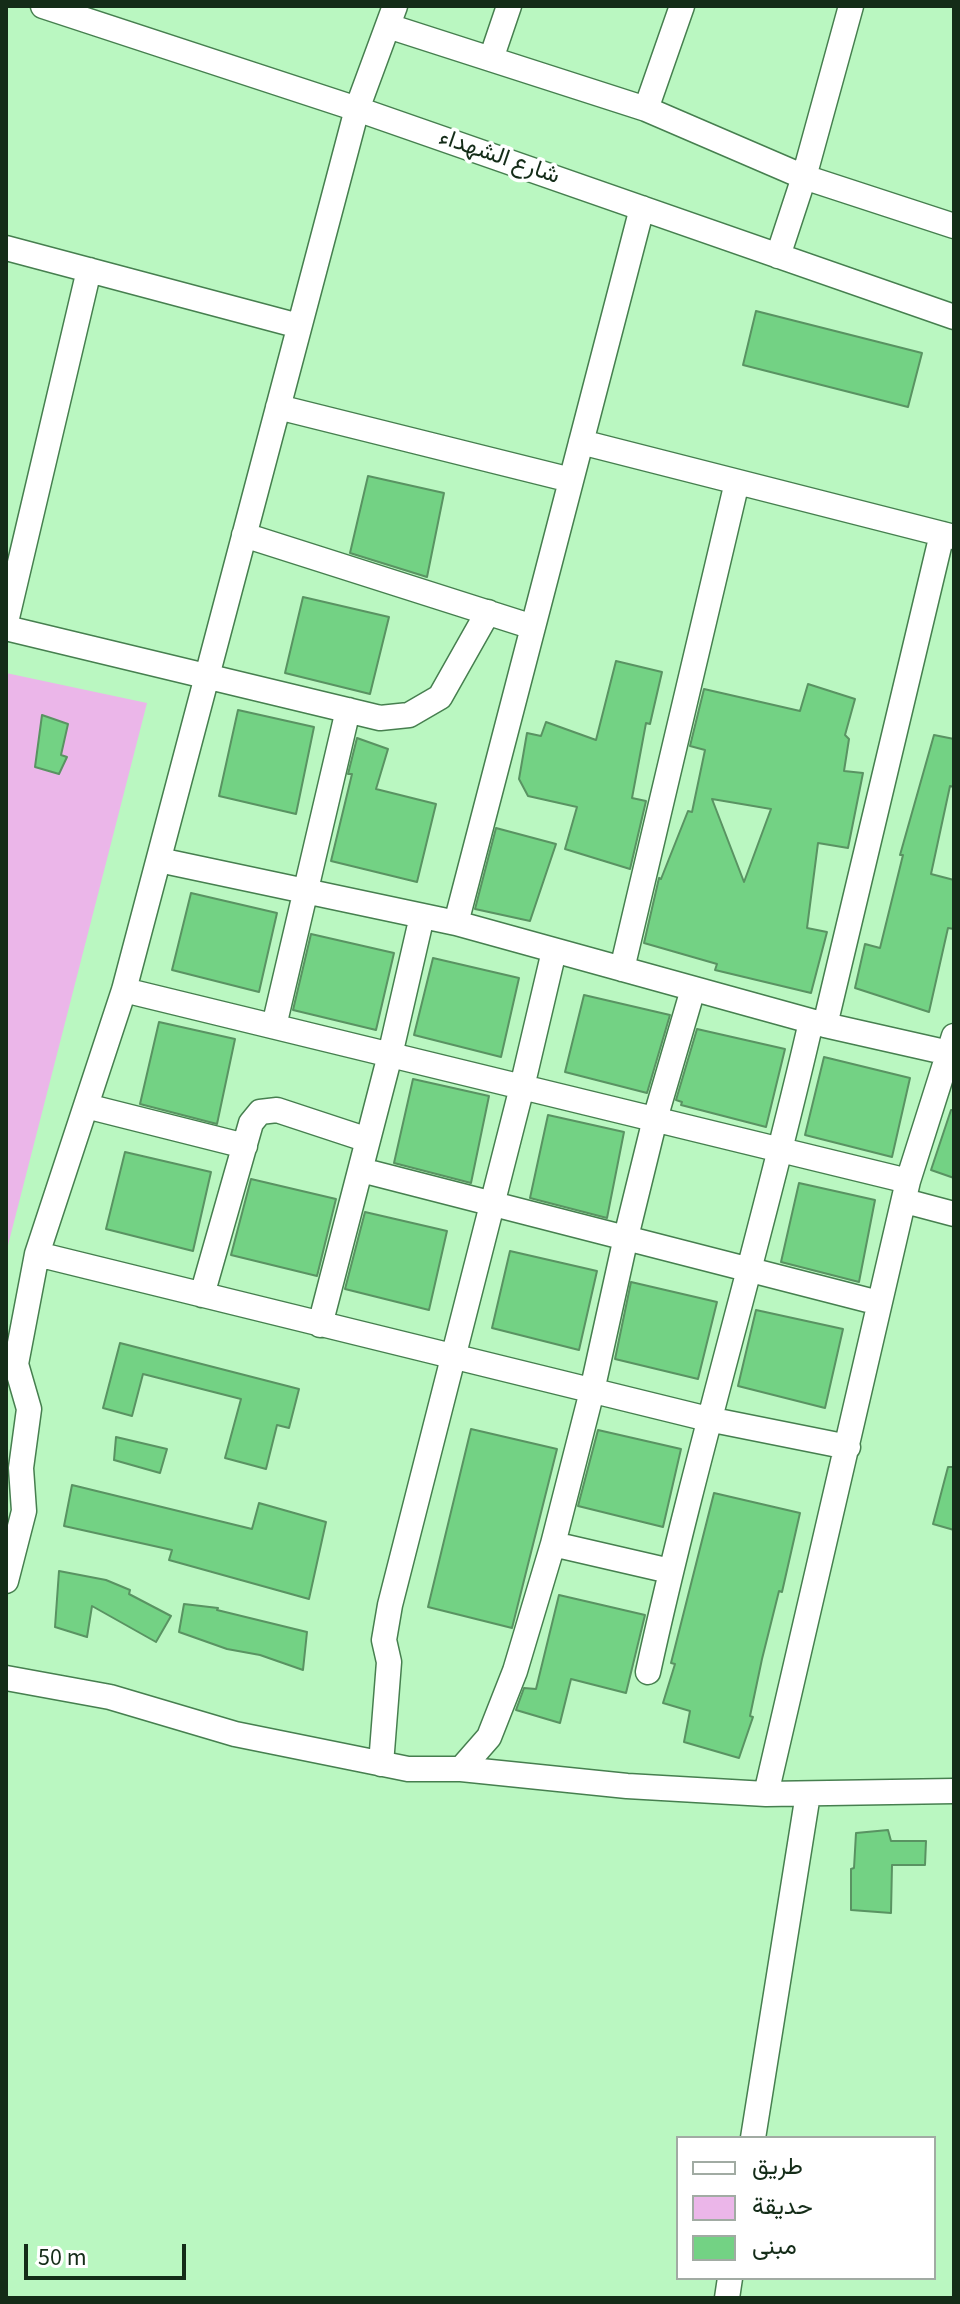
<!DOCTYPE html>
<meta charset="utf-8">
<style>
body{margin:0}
#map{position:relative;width:960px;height:2304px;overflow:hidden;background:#baf7c1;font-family:"Source Sans 3",Vazirmatn,sans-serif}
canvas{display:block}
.frame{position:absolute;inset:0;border:8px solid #142c18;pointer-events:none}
.legend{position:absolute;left:676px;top:2136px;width:260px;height:144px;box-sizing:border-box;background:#fff;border:2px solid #a1aba3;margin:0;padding:10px 14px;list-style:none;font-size:24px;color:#142c18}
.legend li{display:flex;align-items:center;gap:16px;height:40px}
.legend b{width:40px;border:2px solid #a1aba3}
.scale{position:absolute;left:24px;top:2244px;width:162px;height:36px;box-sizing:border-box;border:4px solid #142c18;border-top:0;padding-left:10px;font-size:24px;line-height:28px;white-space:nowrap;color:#142c18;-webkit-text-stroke:6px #fff;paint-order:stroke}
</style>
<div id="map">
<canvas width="960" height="2304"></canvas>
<div class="frame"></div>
<ul class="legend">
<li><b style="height:10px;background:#fff"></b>طريق</li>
<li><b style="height:22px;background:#ebb6e9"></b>حديقة</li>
<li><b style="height:22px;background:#73d284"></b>مبنى</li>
</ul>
<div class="scale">50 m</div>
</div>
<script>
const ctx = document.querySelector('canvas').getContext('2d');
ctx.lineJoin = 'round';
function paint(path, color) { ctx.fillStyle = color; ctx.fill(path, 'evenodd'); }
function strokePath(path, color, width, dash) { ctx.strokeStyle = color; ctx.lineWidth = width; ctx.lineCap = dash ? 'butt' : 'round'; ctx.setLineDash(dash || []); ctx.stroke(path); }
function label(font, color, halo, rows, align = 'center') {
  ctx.font = font + ' "Source Sans 3",Vazirmatn,sans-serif'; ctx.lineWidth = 7; ctx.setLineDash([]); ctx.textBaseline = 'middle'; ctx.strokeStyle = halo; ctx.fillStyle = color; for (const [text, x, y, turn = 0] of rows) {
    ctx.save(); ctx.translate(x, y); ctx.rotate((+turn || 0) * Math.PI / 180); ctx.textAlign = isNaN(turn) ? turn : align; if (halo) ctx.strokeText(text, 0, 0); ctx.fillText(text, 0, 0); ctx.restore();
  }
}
const green = new Path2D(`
 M6 673 147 703 6 1253Z`);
const building = new Path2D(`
 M756 311 922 353 908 407 743 365Z
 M368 476 444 493 427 577 350 553Z
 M303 597 389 617 370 694 285 673Z
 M616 661 662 672 650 724 646 723 632 798 646 801 630 869 565 849 577 807 528 796 519 779 527 733 541 736 546 722 596 740Z
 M808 684 855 699 845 735 849 739 844 771 863 773 848 848 818 843 807 928 827 932 811 993 715 970 717 964 644 943 659 878 661 879 688 811 692 812 705 750 690 746 704 689 800 711ZM712 799 771 809 744 882Z
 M238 710 314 727 296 814 219 796Z
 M42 715 68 724 61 755 67 757 59 774 35 767Z
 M934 735 954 739V787L950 786 931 874 954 880V929L948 928 929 1012 855 988 865 944 880 948 903 855H900Z
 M357 738 388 749 376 789 436 804 417 882 331 861 352 774H348Z
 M496 828 556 844 530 921 475 909Z
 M191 893 277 913 259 992 172 970Z
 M311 934 394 953 376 1030 293 1010Z
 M433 958 519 978 501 1057 414 1035Z
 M584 995 670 1015 647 1093 565 1072Z
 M159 1022 235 1039 217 1124 140 1104Z
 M697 1029 785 1049 766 1127 681 1105 682 1102 676 1100Z
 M824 1057 910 1078 892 1157 805 1135Z
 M413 1079 489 1096 471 1183 394 1163Z
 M951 1110H954V1178L931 1170Z
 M548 1115 624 1132 607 1218 530 1198Z
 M125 1152 211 1172 193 1251 106 1229Z
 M251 1179 336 1199 317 1276 231 1255Z
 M799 1183 875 1200 859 1282 781 1262Z
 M365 1212 447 1231 429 1310 345 1289Z
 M510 1251 597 1271 579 1350 492 1328Z
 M631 1282 717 1302 698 1379 615 1359Z
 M756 1310 843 1329 825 1408 738 1386Z
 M120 1343 299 1389 289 1428 277 1425 266 1469 225 1458 241 1399 143 1374 132 1416 103 1408Z
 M471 1429 557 1449 512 1628 428 1607Z
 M598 1430 681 1449 663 1527 578 1506Z
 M116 1437 167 1449 160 1473 114 1460Z
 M948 1467H954V1530L933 1524Z
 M72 1485 252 1529 259 1503 326 1522 309 1599 169 1560 172 1550 64 1526Z
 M714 1493 800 1513 782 1592 779 1591 762 1659 750 1716 753 1717 739 1758 684 1742 690 1711 663 1703 675 1664 671 1663Z
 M59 1571 106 1580 130 1590 129 1594 171 1616 156 1642 92 1606 87 1637 55 1627Z
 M559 1595 645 1615 626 1693 571 1679 560 1723 516 1710 524 1688 536 1689Z
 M184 1604 218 1608 217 1610 307 1632 303 1670 260 1655 227 1649 179 1632Z
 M888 1830 891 1841H926L925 1865H892L891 1913 851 1910V1869L854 1868 856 1833Z`);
const minor = new Path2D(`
 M43 6 357 109 954 317
 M388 26 646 109 804 177 954 226
 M491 59 509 6
 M646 109 682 6
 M6 248 299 326
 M778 256 804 177 851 6
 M278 407 571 480
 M581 442 954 537
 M244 535 533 627
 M6 622 89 270
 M6 628 380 718 409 715 440 697 488 612
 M159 860 456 923 825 1025 949 1053
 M456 923 642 208
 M622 969 737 482
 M124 990 908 1181
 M825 1025 942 534
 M274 1026 348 710
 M86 1106 245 1146
 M361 1170 879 1303
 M905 1201 954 1214
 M37 1254 708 1419 848 1447
 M202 1295 251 1123 260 1112 277 1110 368 1140
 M320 1325 390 1055 422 916
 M553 1544 670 1571
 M6 1581 24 1511 21 1468 29 1409 16 1364 37 1254 124 990 357 109 395 6
 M648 1672C696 1453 761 1240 811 1022
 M6 1678 110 1697 235 1734 408 1769H461L627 1786 766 1794 954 1791
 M381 1764 389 1662 384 1640 390 1605 522 1087 554 951
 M461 1769 489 1737 515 1671 553 1544 592 1391 626 1237 655 1119 693 989
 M766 1794 908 1181 954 1036
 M753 2138 808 1794
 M727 2298 730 2278`);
const streetNames = [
 ["شارع الشهداء",499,158,19]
];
paint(green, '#ebb6e9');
paint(building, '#73d284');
strokePath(building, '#599362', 2);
strokePath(minor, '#467f4f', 27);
strokePath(minor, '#fff', 24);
label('24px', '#142c18', '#fff', streetNames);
</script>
